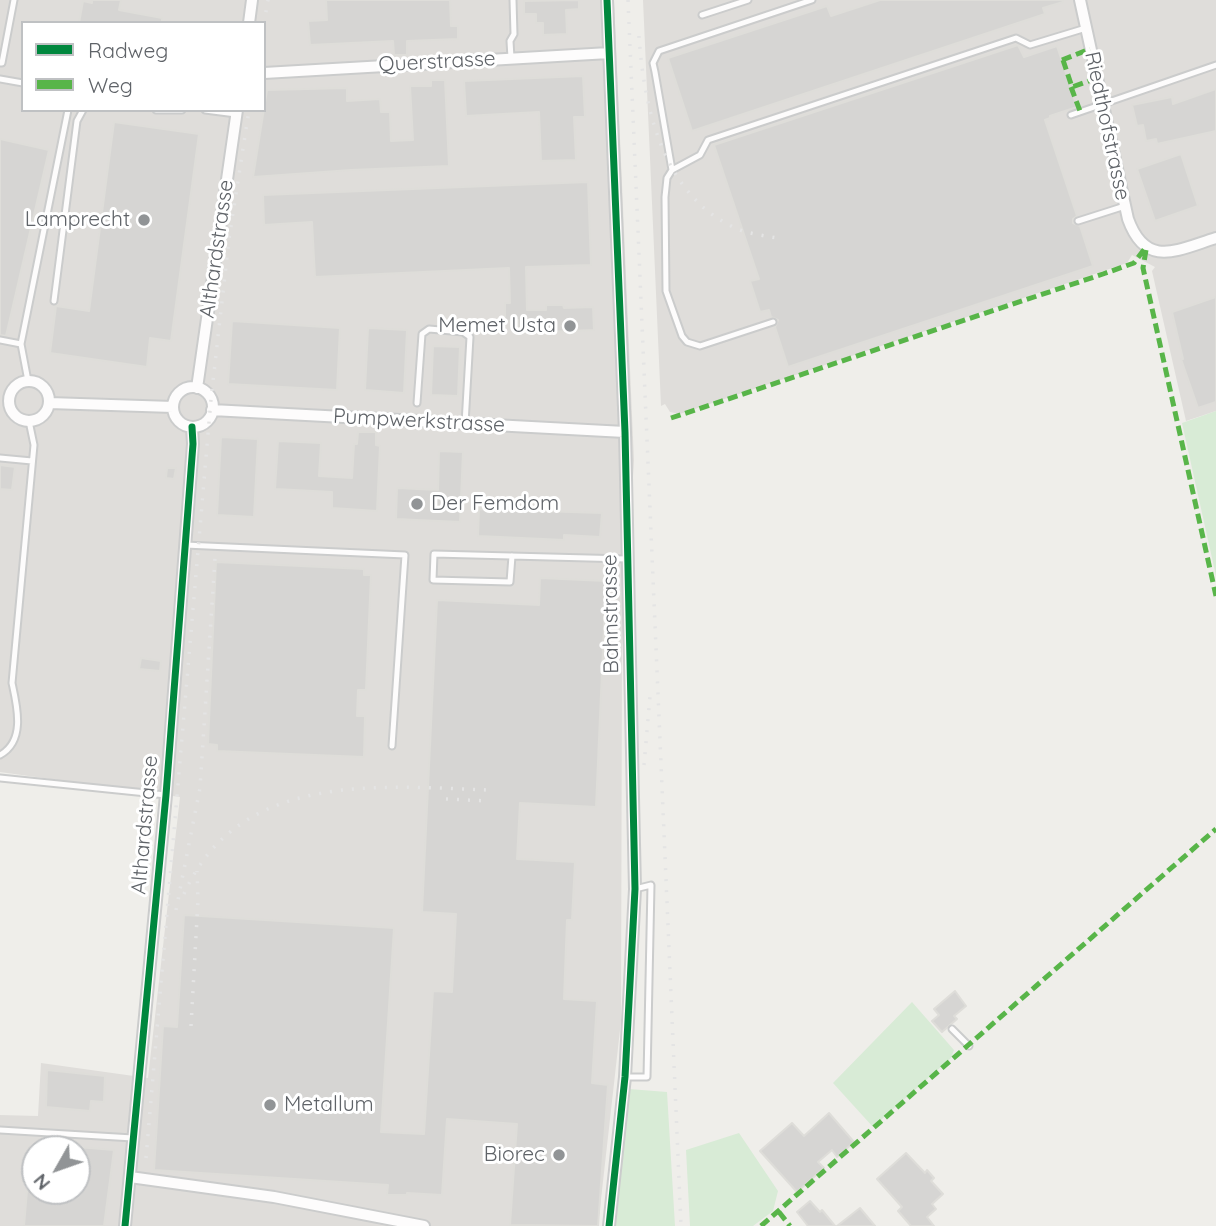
<!DOCTYPE html>
<style>
body{margin:0}
#map{position:relative;width:1216px;height:1226px;overflow:hidden;background:#efeeea;font-family:Quicksand,sans-serif}
canvas{display:block}
.legend{position:absolute;left:21px;top:21px;width:245px;height:91px;box-sizing:border-box;background:#fff;border:2px solid #bfc1c3;margin:0;padding:9px 12px;list-style:none;font-size:21px;color:#5f6368}
.legend li{display:flex;align-items:center;gap:14px;height:35px}
.legend b{width:35px;border:2px solid #bfc1c3}
.north{position:absolute;left:21px;top:1135px;width:70px;height:70px;box-sizing:border-box;background:#fff;border:2px solid #bfc1c3;border-radius:50%;rotate:230deg;font-size:19px;font-weight:700;line-height:28px;text-align:center;color:#5f6368}
.north::after{content:'';display:block;margin:auto;width:24px;height:32px;background:#919496;clip-path:polygon(50% 0,100% 100%,50% 72%,0 100%)}
</style>
<div id="map">
<canvas width="1216" height="1226"></canvas>
<ul class="legend">
<li><b style="height:9px;background:#00873e"></b>Radweg</li>
<li><b style="height:9px;background:#58b549"></b>Weg</li>
</ul>
<div class="north">N</div>
</div>
<script>
const ctx = document.querySelector('canvas').getContext('2d');
ctx.lineJoin = 'round';
function paint(path, color) { ctx.fillStyle = color; ctx.fill(path, 'evenodd'); }
function strokePath(path, color, width, dash) { ctx.strokeStyle = color; ctx.lineWidth = width; ctx.lineCap = dash ? 'butt' : 'round'; ctx.setLineDash(dash || []); ctx.stroke(path); }
function label(font, color, halo, rows, align = 'center') {
  ctx.font = font + ' Quicksand,sans-serif'; ctx.lineWidth = 6; ctx.setLineDash([]); ctx.textBaseline = 'middle'; ctx.strokeStyle = halo; ctx.fillStyle = color; for (const [text, x, y, turn = 0] of rows) {
    ctx.save(); ctx.translate(x, y); ctx.rotate((+turn || 0) * Math.PI / 180); ctx.textAlign = isNaN(turn) ? turn : align; if (halo) ctx.strokeText(text, 0, 0); ctx.fillText(text, 0, 0); ctx.restore();
  }
}
const industrial = new Path2D(`
 M0 0H614L634 461 622 647 621 1021 598 1226H0V1115L38 1116 41 1063 148 1078 180 797 0 772ZM23 23H264V110H23ZM35 1149H77V1191H35Z
 M643 0H1216V411L1186 421 1152 271 1155 267 1132 255 1127 263 680 414 670 412 665 404 661 406Z`);
const green = new Path2D(`
 M1216 411V576L1182 423Z
 M912 1002 954 1050 951 1058 873 1127 833 1083Z
 M629 1089 667 1092 675 1226H615Z
 M739 1133 778 1191 773 1211 753 1226H690L686 1150Z`);
const building = new Path2D(`
 M92 0H121L119 10 162 18V23H79L83 1 92 3Z
 M326 0H450L451 26H458V39L407 41V55H394L393 41 310 45 308 21 327 20Z
 M579 0V9L566 10 567 34 543 35V23H536V14H524V1Z
 M880 0H1063V2L1043 8 1045 14 692 131 668 58 827 6 831 16Z
 M1018 45 1024 57 1057 46 1077 107 1050 116V118L1045 120 1077 216 1073 219V223L1080 226 1093 266 788 367 775 327 778 320 771 317 769 310 760 312 750 281 759 279 714 145Z
 M583 76 585 117H574L576 160 541 161 539 112 466 116 464 81Z
 M431 80H445L449 166 351 170 253 177 267 90 347 88V101L380 99 381 112H390L391 141 413 140 410 86H431Z
 M1216 89V131L1157 144 1156 139 1146 141 1143 125 1137 126 1132 105 1172 97 1173 104Z
 M114 122 199 134 171 341 150 338 147 367 50 353 56 306 89 311Z
 M0 139 49 150 6 336 0 335Z
 M1181 154 1198 206 1155 221 1137 169Z
 M588 182 591 265 526 267 527 310H546V305H563L564 308 593 307 594 330 519 333 518 320 505 321V303H510L509 268 315 277 312 222 264 225 263 195Z
 M1216 297V402L1198 408 1181 359H1183L1172 312Z
 M232 321 340 328 337 390 228 384Z
 M368 328 407 330 404 393 365 390Z
 M433 346 460 347 458 396 431 395Z
 M358 432H376V445L380 446 377 511 332 508V492L275 489 278 441 321 443 319 476 352 478 354 444H357Z
 M221 437 258 439 254 517 217 515Z
 M439 451 463 452 460 522 396 519 397 488 438 490Z
 M0 465 15 467 12 490 0 489Z
 M167 468H176L174 479 166 478Z
 M479 509 602 513 600 537 564 535V540L478 536Z
 M216 562 364 569V575H371L366 690H358L357 716H365L364 757 217 751V745L208 744Z
 M540 578 606 581 596 807 520 803 517 859 575 862 572 920H567L564 999 597 1001 592 1083 608 1085 598 1226 510 1225 517 1124 447 1119 442 1195 407 1193V1195H387L388 1185 154 1170 163 1026 177 1027 184 915 394 928 381 1132 424 1134 433 991 452 992 456 914 422 912 437 600 539 605Z
 M141 658 161 661 160 671 139 669Z
 M955 991 966 1006 954 1016 957 1019 942 1032 932 1021 939 1015 934 1009Z
 M47 1070 105 1076 104 1102 91 1101 90 1111 46 1107Z
 M829 1113 854 1142 837 1157 832 1150 818 1162 824 1168 797 1192 760 1151 792 1123 804 1136Z
 M77 1147 114 1150 104 1226H24L27 1191H77Z
 M906 1153 925 1173 927 1170 934 1178 931 1181 943 1194 932 1204 936 1209 927 1217 934 1226H911L898 1211 902 1207 877 1179Z
 M810 1201 820 1212 822 1210 835 1226H808L797 1212Z
 M860 1208 875 1226H837Z`);
const service = new Path2D(`
 M702 15 748 0
 M511 58 510 41 514 34 513 0
 M0 63H2L14 0
 M0 79 23 83
 M156 110H182
 M205 110 236 114
 M1071 115 1216 65
 M672 170 655 72 653 63 659 51 812 0
 M1078 221 1125 206
 M54 301 77 121 83 110
 M773 322 700 346 687 342 682 336 666 291 665 197 667 178 672 170 700 155 708 140 1016 38 1030 45 1086 28
 M0 340 21 344 28 381
 M21 344 68 110
 M417 403 422 334 429 329 463 332 470 337 465 424
 M0 458 32 461
 M185 545 405 555 392 746
 M512 556 510 582 433 580 434 554 627 559
 M0 755C26 741 17 706 12 683L34 445 29 421
 M0 778 166 795
 M952 1029 969 1046
 M625 1077H647L651 885 635 889
 M0 1130 133 1138`);
const minor = new Path2D(`
 M607 0 625 432 635 889 625 1077 609 1226
 M1080 0 1128 219C1146 269 1177 250 1216 238
 M249 23 252 0
 M264 73 609 53
 M9 401a20 20 0 1 1 40 0a20 20 0 1 1-40 0Z
 M173 407a20 20 0 1 1 40 0a20 20 0 1 1-40 0Z
 M197 388 237 110
 M49 403 173 407
 M212 410 625 432
 M130 1177 274 1197 424 1226
 M125 1226 166 795 193 444 192 427`);
const rail = new Path2D(`
 M628 0 681 1226
 M264 23 268 0
 M639 36C644 110 664 199 740 230 752 234 765 236 777 238
 M644 765 650 696
 M446 799 488 801
 M184 894C238 771 378 786 489 790
 M176 910 200 788 215 558
 M191 1026 198 900 197 871
 M146 1158 211 399 229 239 249 110`);
const quiet = new Path2D(`
 M1062 60 1090 49
 M1063 60 1072 87 1097 78
 M1071 87 1080 111
 M1146 250 1143 268 1216 596
 M671 418 1103 274 1134 263 1146 247
 M779 1212 790 1226
 M761 1226 1216 829`);
const cycleway = new Path2D(`
 M607 0 625 432 635 889 625 1077 609 1226
 M125 1226 166 795 193 444 192 427`);
const markers = [
 [144,220,7,"#919496"],
 [570,326,7,"#919496"],
 [417,504,7,"#919496"],
 [270,1105,7,"#919496"],
 [559,1155,7,"#919496"]
];
const streetNames = [
 ["Querstrasse",437,62,-3],
 ["Riedthofstrasse",1107,126,78],
 ["Althardstrasse",217,249,-82],
 ["Pumpwerkstrasse",419,421,3],
 ["Bahnstrasse",611,614,-91],
 ["Althardstrasse",145,825,-85]
];
const poiNames = [
 ["Lamprecht",130,220],
 ["Memet Usta",556,326],
 ["Der Femdom",431,504,"left"],
 ["Metallum",284,1105,"left"],
 ["Biorec",545,1155]
];
paint(industrial, '#dfddda');
paint(green, '#d8ebd6');
paint(building, '#d6d5d3');
strokePath(building, '#deddd9', 2);
strokePath(service, '#cbcccc', 9);
strokePath(minor, '#cbcccc', 14);
strokePath(service, '#fdfcfc', 5);
strokePath(minor, '#fdfcfc', 10);
strokePath(rail, '#e4e4e4', 3.5, [2, 9]);
strokePath(quiet, '#58b549', 5, [10, 5]);
strokePath(cycleway, '#00873e', 7);
for (const [x, y, r, color] of markers) { const dot = new Path2D(); dot.arc(x, y, r, 0, 2 * Math.PI); ctx.fillStyle = color; ctx.fill(dot); strokePath(dot, '#fff', 2.5); }
label('21px', '#5f6368', '#fff', streetNames);
label('21px', '#5f6368', '#fff', poiNames, 'right');
</script>
